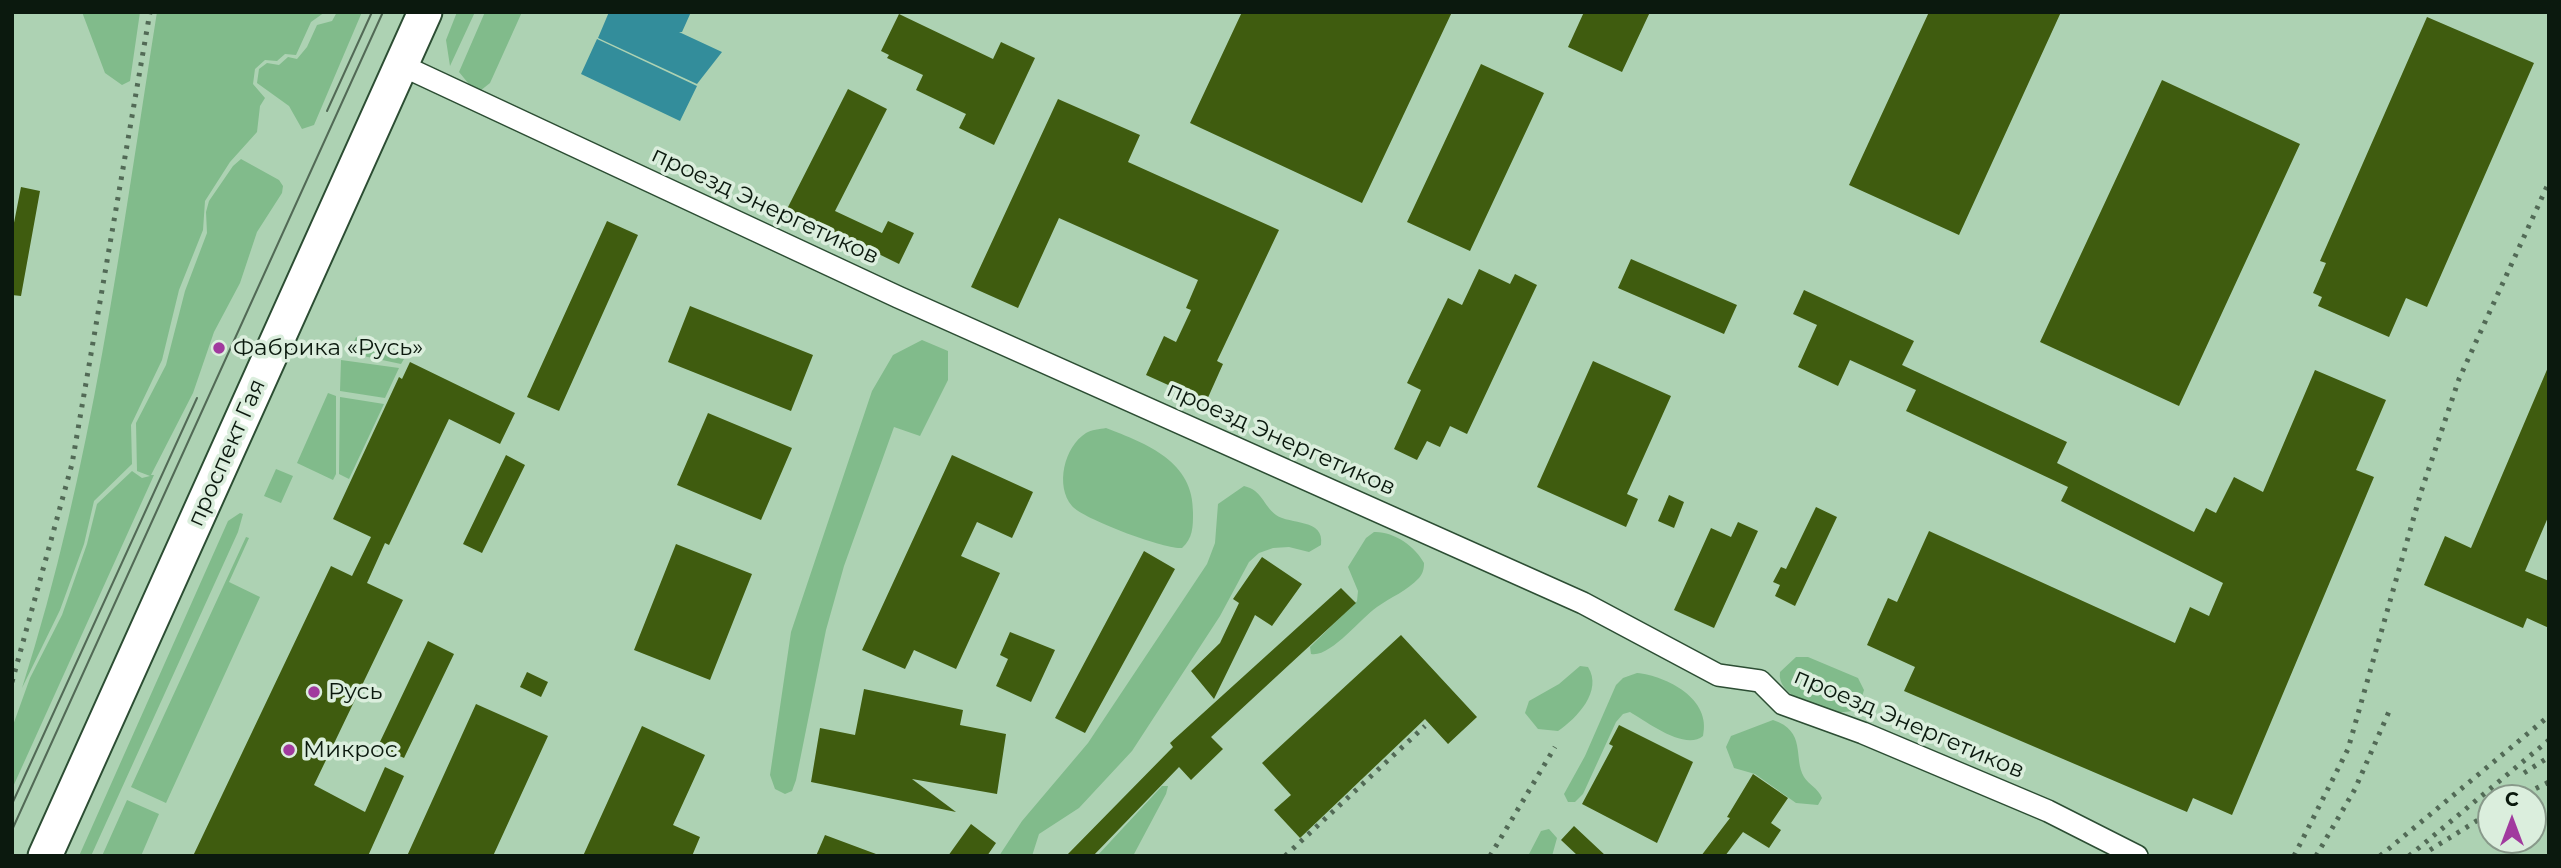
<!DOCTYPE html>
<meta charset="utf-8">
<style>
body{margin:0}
#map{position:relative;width:2561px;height:868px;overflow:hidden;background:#add2b3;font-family:Montserrat,sans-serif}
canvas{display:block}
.frame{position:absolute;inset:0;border:14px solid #0b190e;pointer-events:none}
.north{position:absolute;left:2477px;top:784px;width:70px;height:70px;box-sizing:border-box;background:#dbeedd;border:2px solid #88998a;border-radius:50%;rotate:0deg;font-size:19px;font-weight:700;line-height:28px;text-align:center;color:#0b190e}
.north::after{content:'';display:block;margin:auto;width:24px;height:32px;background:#a13a9e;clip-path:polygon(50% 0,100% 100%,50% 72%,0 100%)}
</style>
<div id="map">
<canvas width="2561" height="868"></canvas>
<div class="frame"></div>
<div class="north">С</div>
</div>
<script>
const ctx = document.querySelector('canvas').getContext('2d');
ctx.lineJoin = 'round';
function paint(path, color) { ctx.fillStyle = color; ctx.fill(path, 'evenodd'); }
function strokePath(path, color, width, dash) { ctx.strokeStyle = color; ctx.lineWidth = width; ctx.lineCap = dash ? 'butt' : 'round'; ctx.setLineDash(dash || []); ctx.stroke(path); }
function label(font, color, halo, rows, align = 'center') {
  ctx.font = font + ' Montserrat,sans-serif'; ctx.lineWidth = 7; ctx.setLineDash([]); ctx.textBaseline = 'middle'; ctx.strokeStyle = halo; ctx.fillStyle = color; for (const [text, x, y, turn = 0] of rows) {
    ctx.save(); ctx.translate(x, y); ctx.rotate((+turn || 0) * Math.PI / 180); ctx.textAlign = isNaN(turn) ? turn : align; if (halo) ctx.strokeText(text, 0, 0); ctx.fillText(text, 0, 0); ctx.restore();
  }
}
const green = new Path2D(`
 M82 12H140L130 81 122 85 105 73Z
 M157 12H325L311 22 296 55 285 54 277 61 265 60 255 69 253 84 265 98 260 106 257 132 230 162 205 201 203 230 179 290 162 360 131 425 132 464 94 501 84 544 60 610 22 688C92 469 121 239 157 12Z
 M337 12H362L314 125 302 129 289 106 257 83 259 69 267 63 279 65 288 57 297 59 307 47 317 25 332 21Z
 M457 12H475L450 66 446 40Z
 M485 12H522L490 83 480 91 473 89 459 72Z
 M241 159 279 180 283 186 282 193 257 232 240 283 214 332 193 393 151 475H154L12 789V728L30 678 62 615 87 544 97 504 132 471 142 478 150 476 137 471 136 423 166 365 185 291 207 233 206 212 209 201 233 166Z
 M356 337 404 359 401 364 349 353Z
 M922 340 948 351V380L920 436 894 427 844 566 826 630 796 780 792 791 785 794 775 789 770 775 791 632 872 391 893 355Z
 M341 360 399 368 385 398 340 391Z
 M328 393 336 396V474L333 480 297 463Z
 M340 397 384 404 349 479 339 474Z
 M1106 428C1147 444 1194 461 1193 513 1193 527 1193 538 1182 548 1166 550 1083 519 1072 506 1055 486 1064 447 1086 433 1091 430 1100 429 1106 428Z
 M276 469 293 476 281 503 264 496Z
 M1244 486C1262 490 1263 505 1276 515 1290 525 1325 518 1321 545L1309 552 1289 547 1273 548 1259 553 1249 562 1220 616 1132 751 1079 808 1039 834 1032 856H999L1022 821 1088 743 1207 564 1215 543 1218 504Z
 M240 513 243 514 238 532 91 856H79L228 521Z
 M1374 532C1393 531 1415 546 1424 563 1424 569 1423 573 1419 578 1407 591 1391 597 1377 607 1361 618 1330 658 1311 654L1310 647 1357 601 1358 591 1348 567 1366 538Z
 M246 537 249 538 229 582 260 597 166 803 131 787Z
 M1796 657H1808L1858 678 1864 690 1858 710C1851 711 1842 713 1835 712 1817 709 1776 695 1780 672Z
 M1580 666 1588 667C1603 691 1577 718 1558 731L1538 729 1525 713 1529 701 1559 684Z
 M1637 673C1667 676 1712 699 1703 736 1685 751 1647 722 1630 712L1623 714 1616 722 1583 794 1575 802H1568L1564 794 1585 756 1616 685 1623 678Z
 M1773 720C1807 731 1793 758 1804 777 1809 785 1818 788 1822 798L1818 805 1796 803 1755 774 1734 768 1726 747 1731 736Z
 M1162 786H1168L1166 794 1133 856H1097Z
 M127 800 159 814 141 856H102Z
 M1549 829 1557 838 1552 856H1528L1541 831Z`);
const water = new Path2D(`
 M609 12H691L682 32H679L722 52 697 84 598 38Z
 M597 39 697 86 680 121 581 74Z`);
const building = new Path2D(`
 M1242 12H1452L1362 203 1190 123Z
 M1584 12H1650L1622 72 1568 47Z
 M1929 12H2061L1959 235 1849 185Z
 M899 14 993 59 1001 42 1035 58 994 145 959 128 966 114 916 90 923 75 887 58 889 55 881 51Z
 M2427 17 2534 63 2427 307 2406 298 2389 337 2318 306 2322 297 2313 293 2326 263 2320 261Z
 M1481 64 1544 93 1470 251 1407 222Z
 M2162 80 2300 144 2179 406 2040 342Z
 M848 89 887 109 835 211 882 233 888 221 914 233 899 264 787 209Z
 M1058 99 1140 135 1128 162 1279 230 1217 361 1223 364 1206 402 1146 375 1164 336 1176 342 1191 310 1186 308 1198 280 1059 218 1018 308 971 287Z
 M21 187 40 191 21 296 12 295V233Z
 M607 221 638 235 559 411 527 397Z
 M1631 259 1737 305 1724 334 1618 288Z
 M1479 269 1510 284 1515 274 1537 285 1467 434 1450 426 1440 447 1427 441 1417 460 1394 449 1421 390 1407 383 1448 298 1462 305Z
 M1804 290 1914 341 1902 365 2067 442 2057 463 2194 532 2206 508 2216 513 2234 477 2263 492 2315 370 2386 400 2356 470 2374 477 2232 815 2193 798 2187 812 1904 691 1915 667 1867 645 1888 598 1897 602 1929 531 2175 643 2190 607 2209 616 2223 583 2061 501 2068 487 1906 411 1916 390 1850 360 1838 386 1798 367 1817 325 1793 314Z
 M690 306 813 355 791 411 668 362Z
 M1593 361 1671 396 1627 494 1638 499 1626 527 1537 487Z
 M410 362 515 413 500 444 449 419 389 545 385 543 367 583 403 600 314 785 365 812 385 767 404 776 368 856H193L331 566 352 576 371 537 333 519 399 377 402 379Z
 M2549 365V515L2525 571 2549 581V628L2527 618 2523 628 2424 585 2445 536 2471 548Z
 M708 413 792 448 761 520 677 485Z
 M506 455 525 465 482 553 463 544Z
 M952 455 1033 492 1012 538 977 522 961 556 1000 573 956 669 914 650 905 669 862 650Z
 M1669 495 1684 502 1674 528 1658 521Z
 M1816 507 1837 517 1795 606 1775 596 1780 585 1773 582 1781 567 1786 569Z
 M1738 522 1758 531 1714 628 1674 610 1711 528 1731 537Z
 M676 544 752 574 710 680 634 650Z
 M1144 551 1175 569 1085 733 1055 718Z
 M1262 557 1302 584 1272 626 1255 615 1214 699 1191 671 1220 643 1239 603 1233 599Z
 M1341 588 1356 603 1211 737 1223 749 1191 780 1179 767 1093 856H1066L1173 747 1170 743Z
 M1010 632 1055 650 1031 702 996 686 1008 659 1000 655Z
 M1401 635 1477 717 1448 744 1425 719 1300 838 1274 810 1291 795 1262 763Z
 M428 641 454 654 404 758 378 746Z
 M527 672 548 682 541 697 520 687Z
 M864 689 963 710 960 725 1006 734 997 794 912 779 956 812 811 782 820 728 855 735Z
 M476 704 548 736 493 856H407Z
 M1619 725 1693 762 1657 843 1582 804 1613 746 1609 744Z
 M642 726 705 755 673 825 700 837 692 856H583Z
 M1753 774 1788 798 1771 823 1781 830 1769 848 1743 832 1725 856H1701L1730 818 1727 817Z
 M971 824 996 843 987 856H948Z
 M1574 826 1606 856H1578L1561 840Z
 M825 835 876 854V856H816Z`);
const minor = new Path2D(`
 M401 65 898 297 1583 603 1718 675 1760 681 1783 704 1863 733 2048 811 2137 856`);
const primary = new Path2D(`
 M45 856 425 12`);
const tram = new Path2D(`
 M327 111 372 12
 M12 804 197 398
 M12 830 383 12`);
const rail = new Path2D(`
 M12 682 72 464 150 12
 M2524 773 2549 757
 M2517 798 2549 782
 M2430 850 2491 812
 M1285 856 1425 726
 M1490 856 1555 747
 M2294 856 2348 749 2421 492 2459 379 2549 182
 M2316 856 2355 789 2391 707
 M2380 856 2549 716
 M2409 856 2549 740`);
const markers = [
 [219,348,7,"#a13a9e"],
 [314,692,7,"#a13a9e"],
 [289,750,7,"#a13a9e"]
];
const streetNames = [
 ["проезд Энергетиков",765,206,25],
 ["проезд Энергетиков",1281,439,24],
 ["проспект Гая",227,453,-66],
 ["проезд Энергетиков",1909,724,23]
];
const poiNames = [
 ["Фабрика «Русь»",233,348],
 ["Русь",328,692],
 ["Микрос",303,750]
];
paint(green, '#81bb8b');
paint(water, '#338d9b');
paint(building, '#3f5c0f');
strokePath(minor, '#2c4d33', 24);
strokePath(primary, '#2c4d33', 37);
strokePath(minor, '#fff', 21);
strokePath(primary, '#fff', 33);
strokePath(tram, '#526a56', 2);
strokePath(rail, '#526a56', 5, [3.5, 7]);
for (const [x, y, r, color] of markers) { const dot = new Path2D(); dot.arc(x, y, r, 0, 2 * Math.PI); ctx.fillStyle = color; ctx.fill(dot); strokePath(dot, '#dbeedd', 2.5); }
label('23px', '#0b190e', '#dbeedd', streetNames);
label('23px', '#0b190e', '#dbeedd', poiNames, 'left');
</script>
